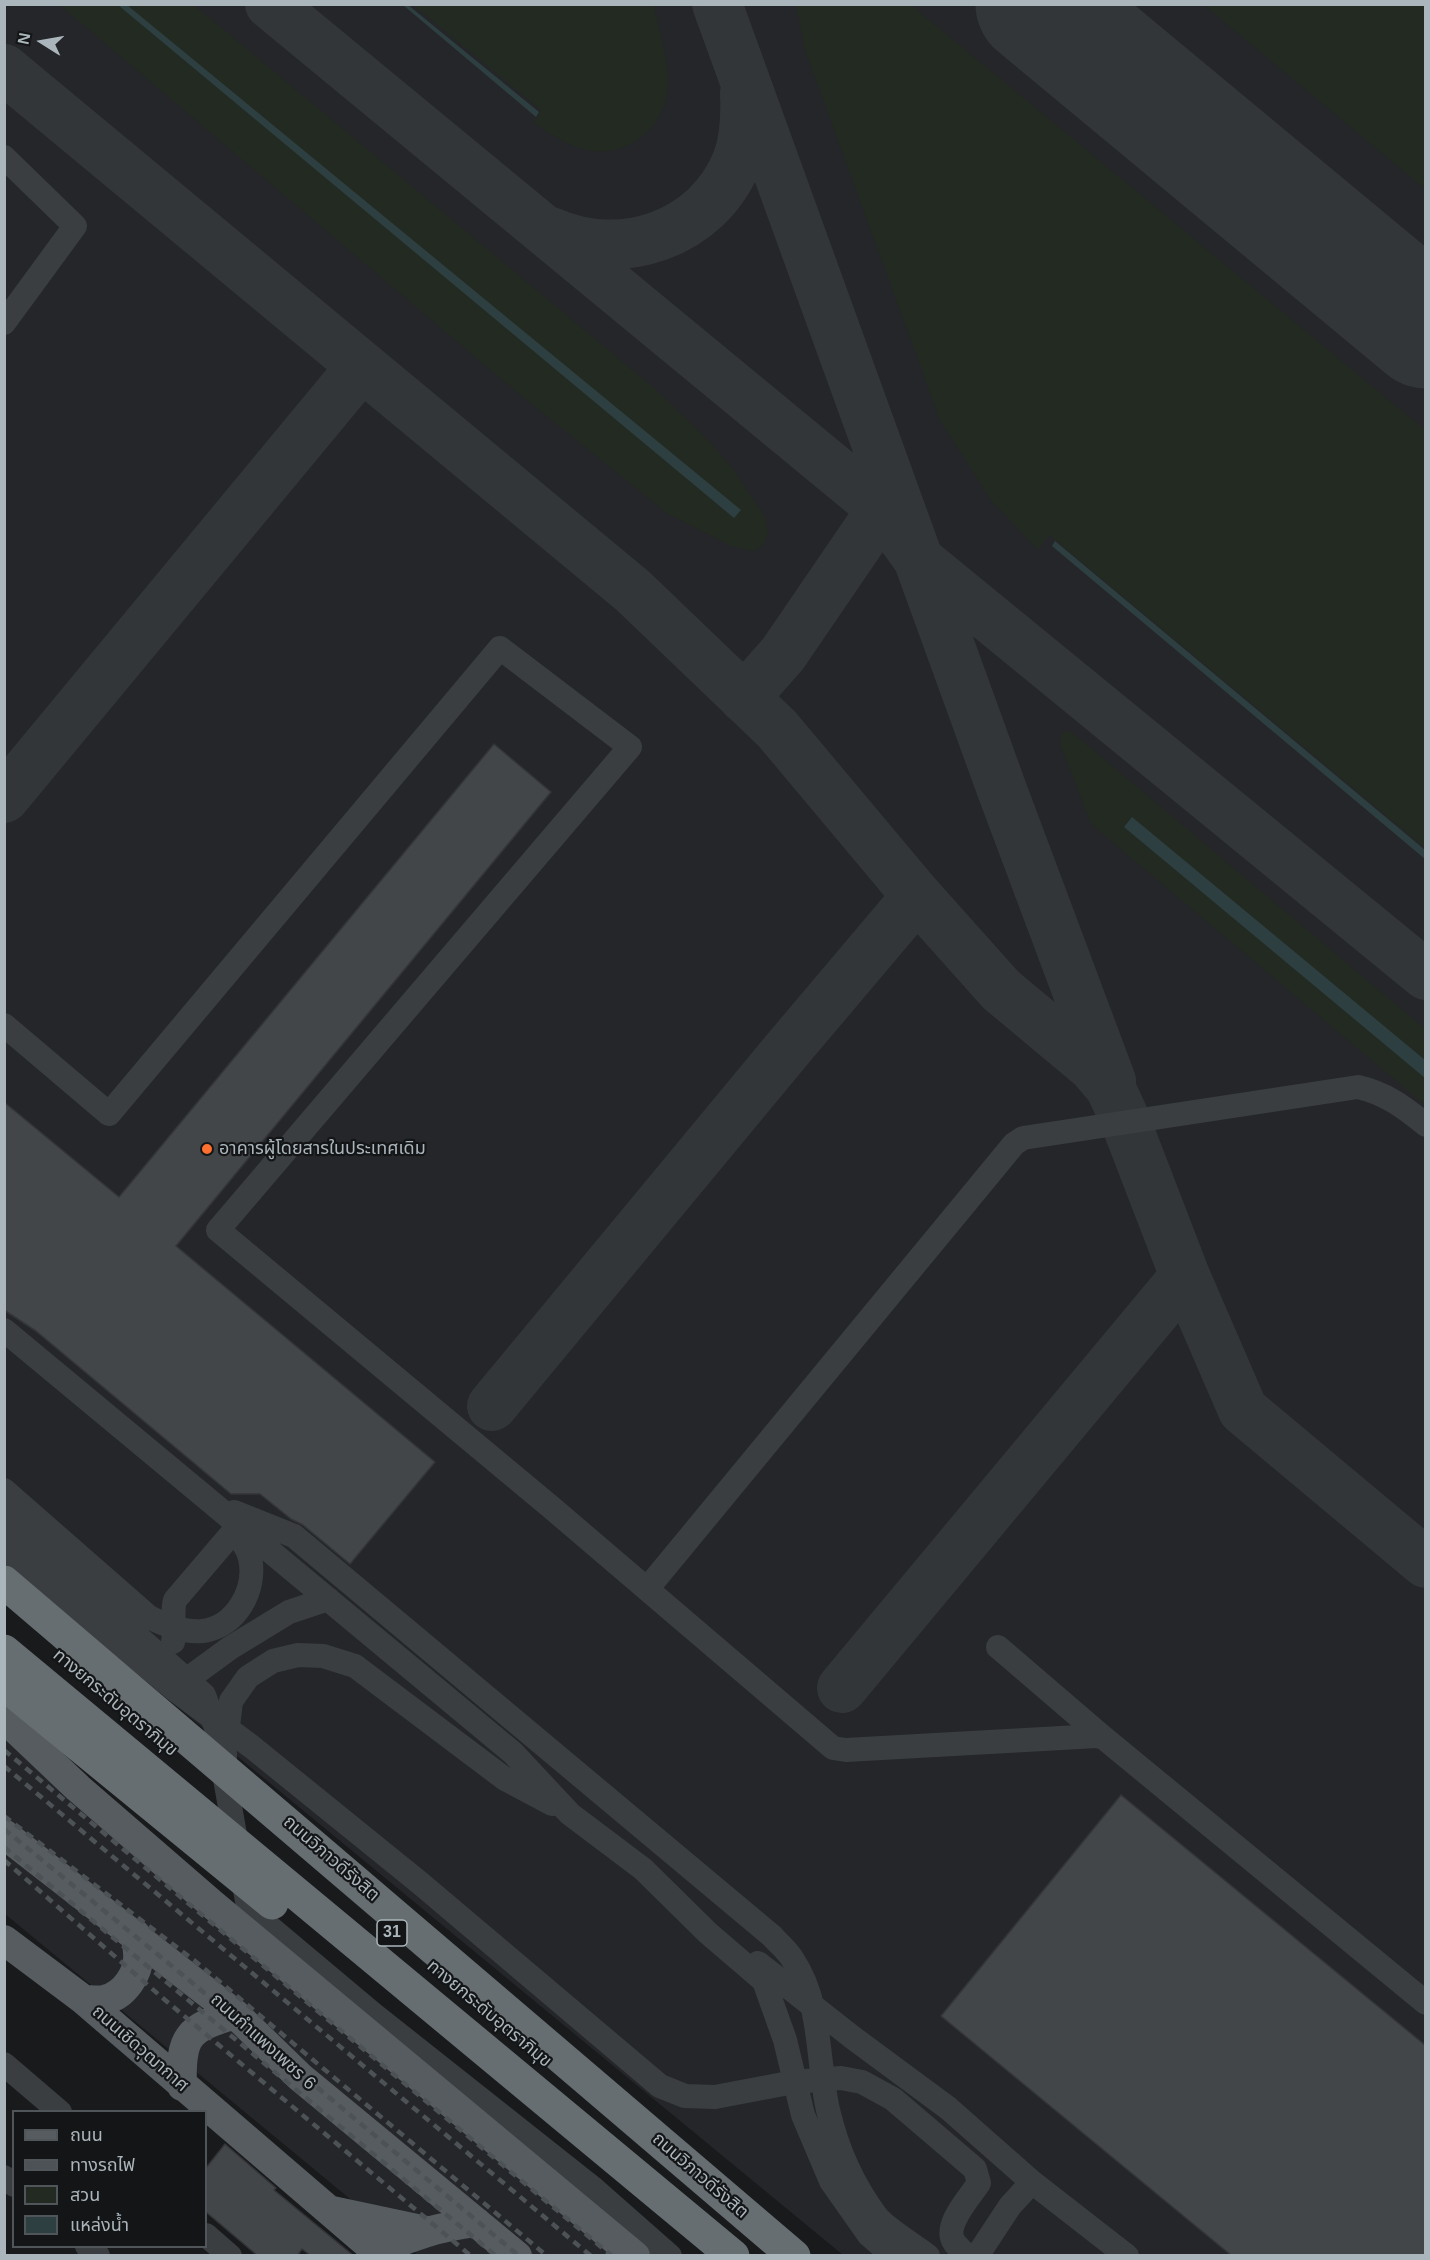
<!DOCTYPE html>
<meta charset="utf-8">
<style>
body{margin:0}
#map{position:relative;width:1430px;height:2260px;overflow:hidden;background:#191a1c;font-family:Arial,"Noto Sans Thai",sans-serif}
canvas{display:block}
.frame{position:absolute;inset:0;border:6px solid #abb6bc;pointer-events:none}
.legend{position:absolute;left:12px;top:2110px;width:195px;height:138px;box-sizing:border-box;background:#141517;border:2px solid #505559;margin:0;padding:8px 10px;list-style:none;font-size:18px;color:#abb6bc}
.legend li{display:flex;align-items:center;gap:12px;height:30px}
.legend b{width:30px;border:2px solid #505559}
.north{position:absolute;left:12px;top:12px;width:60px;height:60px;-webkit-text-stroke:4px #141517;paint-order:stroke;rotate:281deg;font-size:16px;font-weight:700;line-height:24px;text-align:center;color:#abb6bc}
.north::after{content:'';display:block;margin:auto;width:21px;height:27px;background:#abb6bc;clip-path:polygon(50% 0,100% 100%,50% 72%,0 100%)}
</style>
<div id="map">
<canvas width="1430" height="2260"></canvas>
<div class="frame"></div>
<ul class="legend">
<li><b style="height:8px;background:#565c60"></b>ถนน</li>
<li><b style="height:8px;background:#4d5256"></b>ทางรถไฟ</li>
<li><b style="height:16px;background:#222a21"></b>สวน</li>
<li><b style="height:16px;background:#2e3f41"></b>แหล่งน้ำ</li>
</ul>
<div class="north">N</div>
</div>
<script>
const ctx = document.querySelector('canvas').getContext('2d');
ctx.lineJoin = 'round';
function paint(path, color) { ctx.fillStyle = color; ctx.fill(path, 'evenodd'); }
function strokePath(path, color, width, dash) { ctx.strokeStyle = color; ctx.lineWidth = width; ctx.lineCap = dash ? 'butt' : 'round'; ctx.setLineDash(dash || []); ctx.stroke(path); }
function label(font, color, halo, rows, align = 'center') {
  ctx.font = font + ' Arial,"Noto Sans Thai",sans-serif'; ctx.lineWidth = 4.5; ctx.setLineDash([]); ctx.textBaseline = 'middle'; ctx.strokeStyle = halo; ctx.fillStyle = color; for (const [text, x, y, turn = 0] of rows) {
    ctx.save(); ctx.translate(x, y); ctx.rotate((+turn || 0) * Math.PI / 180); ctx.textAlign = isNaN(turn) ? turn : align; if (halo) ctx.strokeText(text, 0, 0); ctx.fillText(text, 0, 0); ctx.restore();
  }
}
const built = new Path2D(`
 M4 5H1425V2255H843L5 1565Z
 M4 1710 405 2052 657 2255H418L5 1914Z`);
const green = new Path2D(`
 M60 5H194L654 388 709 441 733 469 765 517 768 534 763 546 753 551 731 546 668 514 506 383Z
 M413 5H654C658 27 667 55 668 78 670 122 632 159 587 150 569 147 550 133 534 123L541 110Z
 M796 5H911L1425 430V848L1049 535 1038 550 991 500 940 420 805 50Z
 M1204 5H1425V189Z
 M1066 731 1074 734 1425 1029V1105L1091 824 1060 744 1061 734Z`);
const water = new Path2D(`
 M118 5H127L741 510 734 518Z
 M403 5H408L539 112 536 117Z
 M1055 541 1425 850V859L1052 546Z
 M1132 817 1425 1060V1078L1124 827Z`);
const taxiway = new Path2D(`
 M270 4 882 509 919 560 1426 975
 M717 4 1002 790 1111 1081
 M4 69 633 591 777 729 917 896 1001 990 1092 1066 1110 1087 1123 1115 1185 1276 1243 1410 1426 1563
 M551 232C621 263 707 235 737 161 745 140 746 115 745 93
 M744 698 783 654 882 509
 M4 798 361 367
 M492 1406 786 1051 917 896
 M842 1688 1185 1276`);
const runway = new Path2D(`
 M1037 4 1426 327`);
const building = new Path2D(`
 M494 744 551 792 176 1246 435 1462 350 1564 303 1525 291 1519 260 1494H231L36 1331 4 1310V1102L119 1197Z
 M1121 1795 1425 2045V2256H1232L941 2016Z
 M225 2144 276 2188 274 2190 354 2256H311L302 2249 297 2256H258L206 2212V2168Z`);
const minor = new Path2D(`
 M4 157 75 226 4 323
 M4 1025 109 1114 500 648 630 747 218 1230 552 1508 833 1748 846 1750 1097 1736 1104 1738 1426 2003
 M4 1330 513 1753 570 1814 643 1869 708 1933 764 1981 785 2040 803 2115 831 2181 869 2235 893 2256
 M4 1490 149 1617C165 1625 184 1633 203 1631 236 1627 257 1589 250 1558 248 1549 239 1537 233 1530
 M234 1512 294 1536 772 1936C779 1944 788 1951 793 1960 822 2003 817 2061 828 2110 837 2149 853 2185 877 2217 887 2229 914 2245 928 2256
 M4 1519 204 1695 225 1753V1779L247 1901 267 1925 373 2014 594 2189 670 2256
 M4 1548 174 1689 252 1747 420 1883 660 2086 685 2096 715 2097 794 2082 841 2078 862 2082 893 2099 975 2169 979 2183C970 2197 943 2225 954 2242 957 2247 963 2251 967 2256
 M647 1589 1014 1144 1023 1138 1358 1087C1385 1093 1404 1107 1426 1125
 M173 1642C176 1628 171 1615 175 1600L239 1525
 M998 1647 1104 1738
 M174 1689 230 1648 289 1612 328 1599
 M226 1744 231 1701 248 1677 273 1661 298 1655 323 1656 355 1666 505 1779 552 1804
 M758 1963 852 2037 948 2108 1032 2182 1127 2256
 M4 2064 60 2112
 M4 2177 14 2185
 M206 2235 230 2256
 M87 2246 98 2256
 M977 2256 1010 2206 1032 2182`);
const major = new Path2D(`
 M4 1718 78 1788 212 1904 635 2256
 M4 1834 235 2014 300 2077 517 2256
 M4 1940 84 2000 382 2256
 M84 2000C91 2000 98 2001 104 2000 124 1996 140 1973 138 1953 138 1947 136 1940 135 1934
 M182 2086C180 2036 188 2028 235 2014
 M332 2211 426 2231
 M378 2252C410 2235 440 2227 476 2222`);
const highway = new Path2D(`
 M4 1582 794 2256
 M4 1651 733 2256
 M4 1684 272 1903`);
const rail = new Path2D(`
 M4 1750 612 2256
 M4 1766 591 2256
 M4 1816 195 1961 547 2256
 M4 1829 184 1976 519 2256
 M4 1847 496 2256
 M4 1860 165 2000 471 2256`);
const markers = [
 [207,1149,6,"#fe702f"]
];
const shields = [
 [392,1933,30]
];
const shieldNames = [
 ["31",392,1933]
];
const poiNames = [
 ["อาคารผู้โดยสารในประเทศเดิม",219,1149]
];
const streetNames = [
 ["ทางยกระดับอุตราภิมุข",115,1703,40],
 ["ถนนวิภาวดีรังสิต",331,1859,41],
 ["ทางยกระดับอุตราภิมุข",489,2014,40],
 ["ถนนกำแพงเพชร 6",263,2042,42],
 ["ถนนเชิดวุฒากาศ",140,2049,41],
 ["ถนนวิภาวดีรังสิต",700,2176,41]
];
paint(built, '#252629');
paint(green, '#222a21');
paint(water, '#2e3f41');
strokePath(taxiway, '#333639', 50);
strokePath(runway, '#333639', 123);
paint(building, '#434649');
strokePath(building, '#333538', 1.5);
strokePath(minor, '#3a3e41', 24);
strokePath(major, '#565c60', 30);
strokePath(highway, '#666e72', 33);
strokePath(rail, '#4d5256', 4.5, [8, 6]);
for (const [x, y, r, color] of markers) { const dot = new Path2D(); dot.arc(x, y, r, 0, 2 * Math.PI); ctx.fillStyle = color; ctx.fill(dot); strokePath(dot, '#141517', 2); }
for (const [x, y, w] of shields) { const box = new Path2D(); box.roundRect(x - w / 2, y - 13, w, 26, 4.5); ctx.fillStyle = '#141517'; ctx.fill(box); strokePath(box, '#abb6bc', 1.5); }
label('bold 16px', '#abb6bc', null, shieldNames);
label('18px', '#abb6bc', '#141517', poiNames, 'left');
label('18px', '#abb6bc', '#141517', streetNames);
</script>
